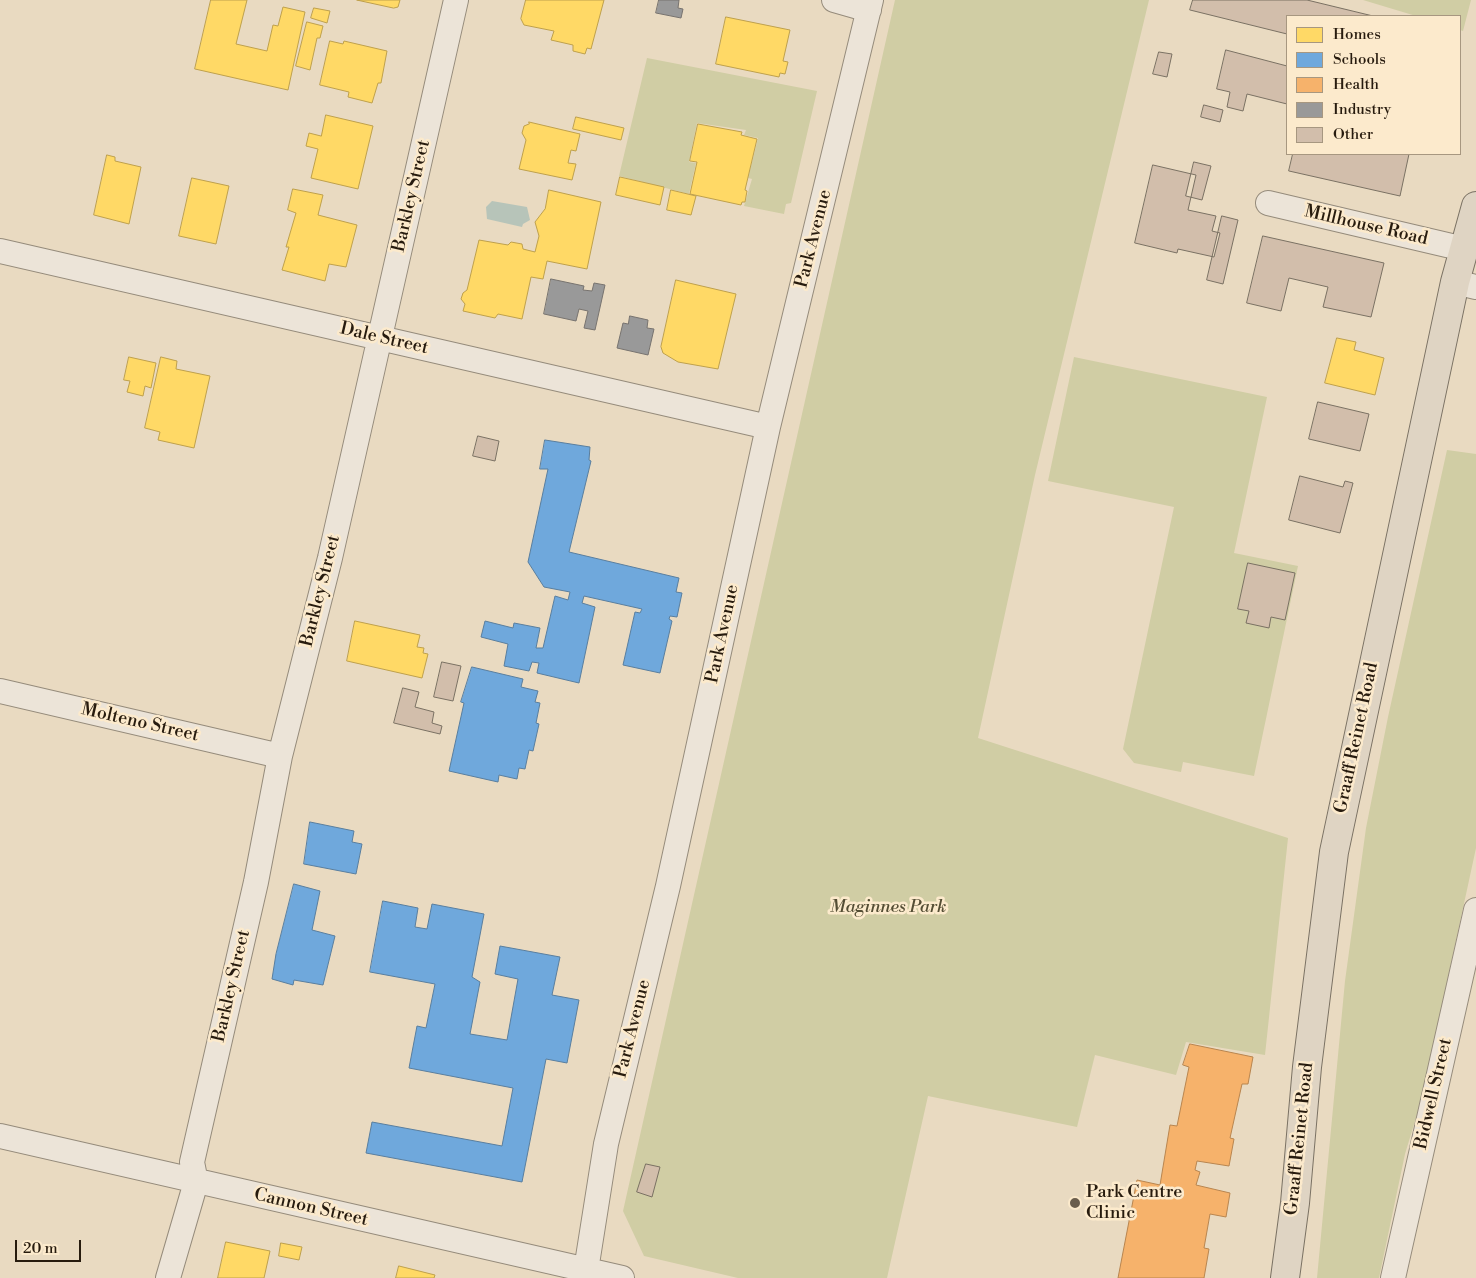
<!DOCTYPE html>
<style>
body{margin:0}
#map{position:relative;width:1476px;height:1278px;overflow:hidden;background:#e9dac1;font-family:"Libre Bodoni",serif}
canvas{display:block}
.legend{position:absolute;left:1286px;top:15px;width:175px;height:140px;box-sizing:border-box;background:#fceacc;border:1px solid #a79780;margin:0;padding:6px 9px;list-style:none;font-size:15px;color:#271b0e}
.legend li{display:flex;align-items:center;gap:10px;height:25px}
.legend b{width:25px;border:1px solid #a79780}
.scale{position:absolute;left:15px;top:1240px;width:66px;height:22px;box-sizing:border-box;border:2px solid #271b0e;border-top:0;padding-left:6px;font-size:15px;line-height:18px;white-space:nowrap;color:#271b0e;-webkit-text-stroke:4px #fceacc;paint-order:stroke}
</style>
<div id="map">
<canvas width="1476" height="1278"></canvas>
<ul class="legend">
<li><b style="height:14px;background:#ffd966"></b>Homes</li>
<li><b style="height:14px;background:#6fa8dc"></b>Schools</li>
<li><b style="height:14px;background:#f6b26b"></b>Health</li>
<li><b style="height:14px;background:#999"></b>Industry</li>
<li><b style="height:14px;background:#d2beab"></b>Other</li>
</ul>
<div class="scale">20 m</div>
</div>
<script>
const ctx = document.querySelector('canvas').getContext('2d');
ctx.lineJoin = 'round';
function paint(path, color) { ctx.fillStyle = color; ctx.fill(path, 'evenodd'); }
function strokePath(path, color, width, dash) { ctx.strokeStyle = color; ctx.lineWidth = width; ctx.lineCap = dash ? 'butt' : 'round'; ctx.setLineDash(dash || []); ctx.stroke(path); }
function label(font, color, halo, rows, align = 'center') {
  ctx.font = font + ' "Libre Bodoni",serif'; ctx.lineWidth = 5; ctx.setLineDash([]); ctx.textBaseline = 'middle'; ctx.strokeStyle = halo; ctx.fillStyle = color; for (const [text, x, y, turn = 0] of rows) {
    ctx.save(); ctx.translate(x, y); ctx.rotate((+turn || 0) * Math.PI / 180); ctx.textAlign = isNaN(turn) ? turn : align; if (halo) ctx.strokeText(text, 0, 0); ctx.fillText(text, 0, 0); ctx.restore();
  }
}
const green = new Path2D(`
 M895 0H1149L1035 475 978 738 1288 838 1265 1055 1186 1042 1176 1075 1095 1055 1077 1127 928 1096 887 1278H738L644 1256 623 1211Z
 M1363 0H1471L1463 31 1460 30V16H1416Z
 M647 58 817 91 791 203 786 204 784 214 744 206 752 179 748 178 758 138 744 135 746 130 697 123 689 162 696 163 689 194 619 176Z
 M1074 357 1267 397 1234 553 1298 566 1254 776 1183 762 1181 772 1134 763 1123 749 1174 507 1048 481Z
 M1447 450 1476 454V848L1422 1098 1405 1154 1379 1278H1317L1345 981 1366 828 1388 717Z`);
const water = new Path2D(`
 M492 201 527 207 530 220 523 224 522 227 487 219 486 207Z`);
const homes = new Path2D(`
 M211 0H247L236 44 267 51 273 25 278 26 283 7 305 12 288 90 195 69Z
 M357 0H400L398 7 394 8Z
 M526 0H604L591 49 587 48 585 54 573 51V45L551 40 554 31 524 25 521 19Z
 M314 8 330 11 327 23 311 18Z
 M726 17 790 30 783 61 788 62 785 74 780 73 779 77 716 64Z
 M307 22 323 26 320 38H317L310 70 296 66Z
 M330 41 343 44 344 41 387 51 381 83H378L372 103 348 97 349 92 320 85Z
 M326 115 373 126 358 189 311 178 318 149 306 146 309 133 321 136Z
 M576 117 624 128 621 140 573 129Z
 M529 122 580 134 576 151 571 150 568 163 576 164 572 180 519 169 526 140 522 133 524 126 529 124Z
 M698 124 742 132 741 135 757 139 745 190 747 191 745 202H742L741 205 690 194 697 162 690 161Z
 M107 155 115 157V161L141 167 129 224 94 215Z
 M620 177 664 187 660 205 616 195Z
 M192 178 229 186 216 244 179 236Z
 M293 189 323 195 318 215 357 225 346 267 329 264 325 281 282 270 289 247H286L296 213 288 210Z
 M549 190 601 202 587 269 547 261 543 279 531 277 522 319 498 314 495 318 463 311 465 304 461 299 463 293 467 290 479 240 508 245 511 242 522 244 523 249 535 252 539 236 535 222 545 209Z
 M671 190 696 196 691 215 667 210Z
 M676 280 736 294 718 369 678 362 663 353 661 347Z
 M1337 338 1356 342 1354 350 1384 358 1375 395 1325 383Z
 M129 357 156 363 151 388 145 386 143 396 127 392 130 381 124 380Z
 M161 357 177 361 176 369 210 376 194 448 158 440 160 432 145 428Z
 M355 621 420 635 417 647 424 648 423 653 428 654 422 678 347 661Z
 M226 1242 270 1251 264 1278H218Z
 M281 1243 302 1247 299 1260 279 1256Z
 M399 1266 435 1275 434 1278H396Z`);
const schools = new Path2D(`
 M545 440 590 447 589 460 591 461 569 552 679 578 676 592 682 593 677 617 670 616 669 619 672 621 660 673 623 665 635 612 640 613 642 609 584 596 582 603 595 607 579 683 537 673 539 663 532 662 529 671 504 666 508 644 481 637 485 621 513 628 514 623 540 628 536 648H543L555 596 568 600 570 592 544 587 528 562 548 469H540Z
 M472 667 523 679 521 687 538 691 535 702 540 703 536 723 539 724 533 751 529 750 525 769 519 768 517 779 499 775 498 782 449 771 464 703 461 702Z
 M310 822 354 831 352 842 362 844 356 874 304 864Z
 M294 884 320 891 312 930 335 936 323 985 294 980 293 985 272 979 276 954Z
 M383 901 418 908 415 927 427 929 432 904 484 914 472 977 480 982 470 1034 507 1040 518 979 495 974 500 946 560 957 552 995 579 1000 567 1063 546 1059 522 1182 366 1153 372 1122 502 1146 513 1088 409 1068 417 1026 426 1028 435 984 370 972Z`);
const health = new Path2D(`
 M1190 1044 1253 1057 1248 1084H1242L1230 1138 1234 1139 1229 1166 1197 1161 1195 1170 1200 1172 1196 1185 1230 1193 1226 1217 1210 1214 1204 1248 1209 1249 1204 1278H1118L1137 1180 1160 1185 1170 1125 1177 1126 1189 1067 1183 1065Z`);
const industry = new Path2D(`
 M659 0H679L678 8 683 9 681 18 656 13Z
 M551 279 584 286 583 290 592 291 594 283 605 285 595 330 584 328 588 311 579 309 576 321 544 314Z
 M630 316 648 320 647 328 654 329 648 355 617 348 623 323 628 324Z`);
const building = new Path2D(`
 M1193 0H1307L1373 16H1287V34L1190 10Z
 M1226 50 1287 66V104L1247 94 1243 111 1227 107 1230 92 1217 89Z
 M1159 52 1172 54 1167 77 1153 74Z
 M1204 105 1223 110 1220 122 1201 117Z
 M1293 154H1409L1400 196 1289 171Z
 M1194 162 1211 166 1202 200 1186 196Z
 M1153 165 1196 175 1188 210 1216 216 1212 231 1220 233 1214 257 1178 249 1177 253 1135 243Z
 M1222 216 1238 220 1223 284 1207 280Z
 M1263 236 1384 263 1371 317 1323 307 1328 287 1289 278 1281 311 1247 303Z
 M1318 402 1369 414 1360 451 1309 439Z
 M478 436 499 441 495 461 473 456Z
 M1300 476 1343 487 1345 481 1353 483 1340 533 1289 520Z
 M1248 563 1295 573 1285 620 1271 617 1269 628 1246 623 1249 611 1238 609Z
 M442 662 461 666 453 701 434 697Z
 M403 688 419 692 415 707 434 712 432 723 442 726 440 734 394 723Z
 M646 1164 660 1167 652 1197 637 1192Z`);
const minor = new Path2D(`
 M834 0 869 10
 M1268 203 1464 249
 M0 251 768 427
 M1455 282 1476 287
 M0 691 280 756
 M0 1136 622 1278
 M586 1270 606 1144 668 886 768 427 871 0
 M168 1278 196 1182 192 1162 256 882 280 756 330 558 456 0
 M1393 1278 1476 910`);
const major = new Path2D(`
 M1285 1278 1295 1203 1307 1067 1334 852 1455 282 1476 206`);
const markers = [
 [1075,1203,6,"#6b5e4d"]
];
const streetNames = [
 ["Barkley Street",412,196,-77],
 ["Millhouse Road",1366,226,13],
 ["Park Avenue",814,239,-76],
 ["Dale Street",384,339,13],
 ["Barkley Street",321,591,-76],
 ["Park Avenue",723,634,-78],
 ["Molteno Street",140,723,13],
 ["Graaff Reinet Road",1357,738,-78],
 ["Barkley Street",232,986,-77],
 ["Park Avenue",633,1029,-76],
 ["Bidwell Street",1434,1094,-77],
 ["Graaff Reinet Road",1300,1139,-84],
 ["Cannon Street",311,1208,13]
];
const parkNames = [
 ["Maginnes Park",888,908]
];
const poiNames = [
 ["Park Centre",1086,1193],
 ["Clinic",1086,1214]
];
paint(green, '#d0cda4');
paint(water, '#b7c4b9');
paint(homes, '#ffd966');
strokePath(homes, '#bea04c', 1);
paint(schools, '#6fa8dc');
strokePath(schools, '#597e9e', 1);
paint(health, '#f6b26b');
strokePath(health, '#b8854f', 1);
paint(industry, '#999');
strokePath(industry, '#77736f', 1);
paint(building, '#d2beab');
strokePath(building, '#7a7163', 1);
strokePath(minor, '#958b7b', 26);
strokePath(major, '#7a7163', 30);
strokePath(minor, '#ece4d8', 24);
strokePath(major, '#dfd4c3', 28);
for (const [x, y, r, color] of markers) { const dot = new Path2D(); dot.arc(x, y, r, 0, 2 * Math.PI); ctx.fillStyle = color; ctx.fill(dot); strokePath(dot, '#fceacc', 2); }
label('18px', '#271b0e', '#fceacc', streetNames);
label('italic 18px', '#544d34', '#fceacc', parkNames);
label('18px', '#271b0e', '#fceacc', poiNames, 'left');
</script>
